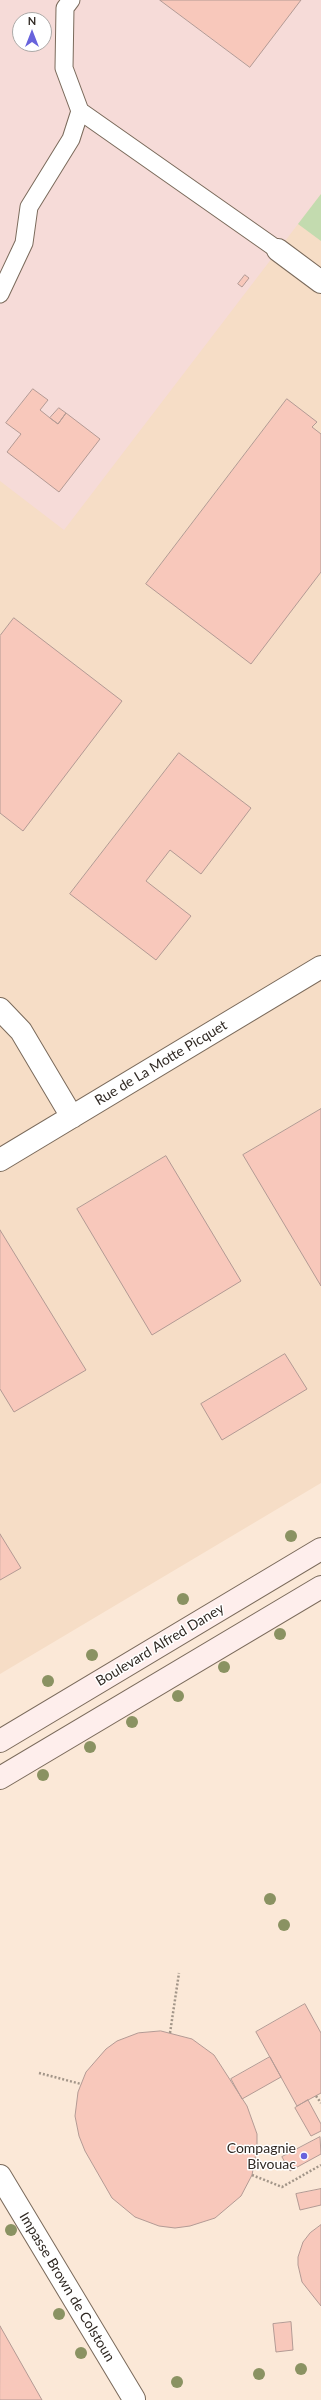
<!DOCTYPE html>
<style>
body{margin:0}
#map{position:relative;width:321px;height:2400px;overflow:hidden;background:#fbe8d7;font-family:Lato,sans-serif}
canvas{display:block}
.north{position:absolute;left:12px;top:12px;width:40px;height:40px;box-sizing:border-box;background:#fff;border:1px solid #aca9a7;border-radius:50%;rotate:0deg;font-size:11px;font-weight:700;line-height:16px;text-align:center;color:#302923}
.north::after{content:'';display:block;margin:auto;width:14px;height:18px;background:#6863dc;clip-path:polygon(50% 0,100% 100%,50% 72%,0 100%)}
</style>
<div id="map">
<canvas width="321" height="2400"></canvas>
<div class="north">N</div>
</div>
<script>
const ctx = document.querySelector('canvas').getContext('2d');
ctx.lineJoin = 'round';
function paint(path, color) { ctx.fillStyle = color; ctx.fill(path, 'evenodd'); }
function strokePath(path, color, width, dash) { ctx.strokeStyle = color; ctx.lineWidth = width; ctx.lineCap = dash ? 'butt' : 'round'; ctx.setLineDash(dash || []); ctx.stroke(path); }
function label(font, color, halo, rows, align = 'center') {
  ctx.font = font + ' Lato,sans-serif'; ctx.lineWidth = 3; ctx.setLineDash([]); ctx.textBaseline = 'middle'; ctx.strokeStyle = halo; ctx.fillStyle = color; for (const [text, x, y, turn = 0] of rows) {
    ctx.save(); ctx.translate(x, y); ctx.rotate((+turn || 0) * Math.PI / 180); ctx.textAlign = isNaN(turn) ? turn : align; if (halo) ctx.strokeText(text, 0, 0); ctx.fillText(text, 0, 0); ctx.restore();
  }
}
const built = new Path2D(`
 M0 0H321V1483L0 1674ZM20 20H44V44H20Z`);
const industrial = new Path2D(`
 M0 0H321V194L64 530 0 481ZM20 20H44V44H20Z`);
const green = new Path2D(`
 M321 194V241L298 224Z`);
const building = new Path2D(`
 M160 0H301L250 67Z
 M245 275 249 278 242 287 238 284Z
 M33 389 48 400 40 410 50 418 58 424 66 413 100 439 59 492 7 452 21 434 6 423Z
 M287 399 317 422 312 427 321 434V572L251 664 146 584Z
 M59 408 66 413 58 424 50 418Z
 M14 618 122 701 23 831 0 813V636Z
 M179 753 251 808 201 874 170 850 146 881 191 916 156 960 70 894Z
 M321 1109V1286L243 1155Z
 M166 1156 241 1281 152 1335 77 1209Z
 M0 1230 86 1370 14 1412 0 1389Z
 M285 1354 307 1389 222 1440 201 1404Z
 M0 1534 21 1568 0 1580Z
 M305 2004 321 2033V2093L297 2106 256 2032Z
 M161 2031 192 2039 214 2055 247 2106 257 2134V2148L252 2175 241 2196 215 2218 190 2226 175 2228 159 2226 135 2217 112 2198 85 2151 79 2136 75 2116 78 2092 86 2072 106 2049 117 2041 138 2033Z
 M270 2057 281 2077 242 2099 231 2079Z
 M308 2100 321 2124V2131L311 2136 295 2108Z
 M320 2137 321 2154 290 2171 282 2157Z
 M321 2189V2205L300 2210 296 2194Z
 M321 2225V2306L302 2282 298 2265V2257L303 2242 310 2233Z
 M291 2322 293 2350 276 2352 273 2324Z
 M0 2326 42 2400H0Z`);
const path = new Path2D(`
 M170 2033 179 1973
 M39 2073 81 2084
 M316 2096 321 2103
 M252 2175 282 2187 321 2165`);
const lane = new Path2D(`
 M71 0 65 8 64 68 80 111 278 250
 M0 294 24 243 29 207 71 139 80 111`);
const street = new Path2D(`
 M278 250 321 282
 M0 1009 21 1031 72 1117
 M0 1160 321 967
 M0 2176 134 2399`);
const secondary = new Path2D(`
 M0 1741 321 1549
 M0 1778 321 1587`);
const trees = [
 [291,1536],
 [183,1599],
 [280,1634],
 [92,1655],
 [224,1667],
 [48,1681],
 [178,1696],
 [132,1722],
 [90,1747],
 [43,1775],
 [270,1899],
 [284,1925],
 [11,2230],
 [59,2314],
 [81,2353],
 [301,2369],
 [259,2374],
 [177,2382]
];
const markers = [
 [304,2156,4,"#6863dc"]
];
const streetNames = [
 ["Rue de La Motte Picquet",161,1063,-31],
 ["Boulevard Alfred Daney",160,1645,-31],
 ["Impasse Brown de Colstoun",67,2287,59]
];
const poiNames = [
 ["Compagnie",296,2148],
 ["Bivouac",296,2164]
];
paint(built, '#f6ddc6');
paint(industrial, '#f6dbd8');
paint(green, '#c3dbaf');
paint(building, '#f8c8bb');
strokePath(building, '#b39a94', 1);
strokePath(lane, '#7a6a5b', 19);
strokePath(street, '#7a6a5b', 24);
strokePath(secondary, '#7a6a5b', 24);
strokePath(path, '#a29588', 2.5, [2, 2]);
strokePath(lane, '#fff', 17);
strokePath(street, '#fff', 22);
strokePath(secondary, '#feeeec', 22);
ctx.fillStyle = '#8a9262';
for (const [x, y] of trees) { ctx.beginPath(); ctx.arc(x, y, 6, 0, 2 * Math.PI); ctx.fill(); }
for (const [x, y, r, color] of markers) { const dot = new Path2D(); dot.arc(x, y, r, 0, 2 * Math.PI); ctx.fillStyle = color; ctx.fill(dot); strokePath(dot, '#fff', 1.5); }
label('14px', '#302923', '#fff', streetNames);
label('14px', '#302923', '#fff', poiNames, 'right');
</script>
